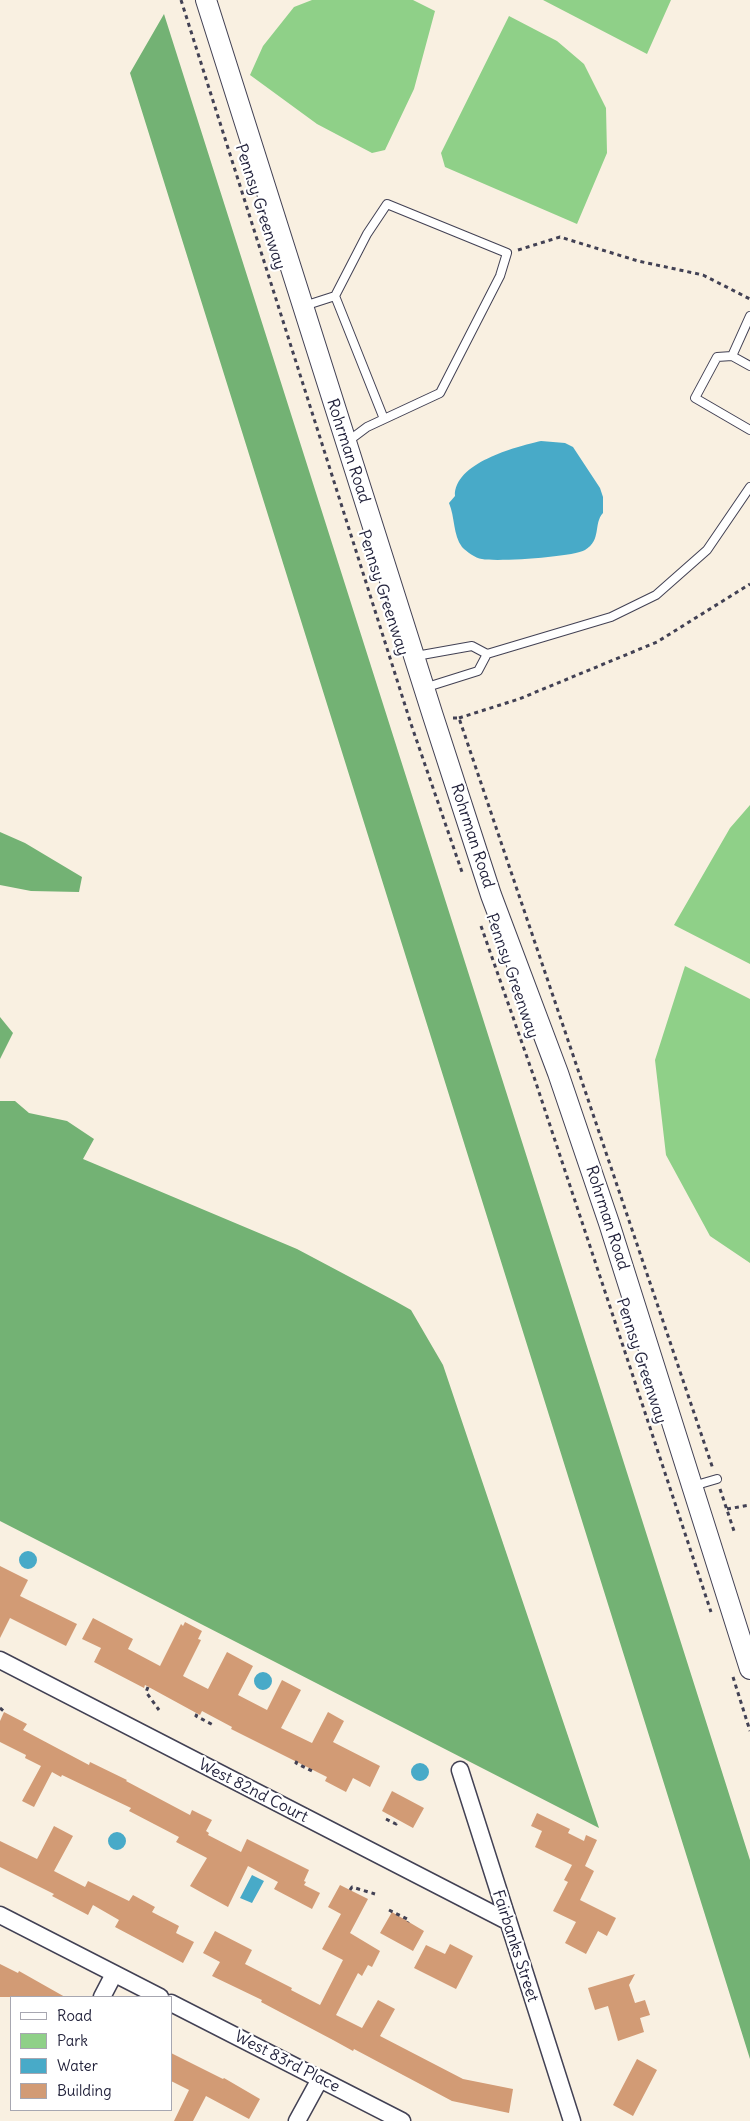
<!DOCTYPE html>
<style>
body{margin:0}
#map{position:relative;width:750px;height:2121px;overflow:hidden;background:#f9f0e1;font-family:Delius,sans-serif}
canvas{display:block}
.legend{position:absolute;left:10px;top:1996px;width:162px;height:115px;box-sizing:border-box;background:#fff;border:1px solid #a7a7b1;margin:0;padding:6px 9px;list-style:none;font-size:15px;color:#22223b}
.legend li{display:flex;align-items:center;gap:10px;height:25px}
.legend b{width:25px;border:1px solid #a7a7b1}
</style>
<div id="map">
<canvas width="750" height="2121"></canvas>
<ul class="legend">
<li><b style="height:6px;background:#fff"></b>Road</li>
<li><b style="height:14px;background:#8fd088"></b>Park</li>
<li><b style="height:14px;background:#48aac8"></b>Water</li>
<li><b style="height:14px;background:#d29b75"></b>Building</li>
</ul>
</div>
<script>
const ctx = document.querySelector('canvas').getContext('2d');
ctx.lineJoin = 'round';
function paint(path, color) { ctx.fillStyle = color; ctx.fill(path, 'evenodd'); }
function strokePath(path, color, width, dash) { ctx.strokeStyle = color; ctx.lineWidth = width; ctx.lineCap = dash ? 'butt' : 'round'; ctx.setLineDash(dash || []); ctx.stroke(path); }
function label(font, color, halo, rows, align = 'center') {
  ctx.font = font + ' Delius,sans-serif'; ctx.lineWidth = 4.5; ctx.setLineDash([]); ctx.textBaseline = 'middle'; ctx.strokeStyle = halo; ctx.fillStyle = color; for (const [text, x, y, turn = 0] of rows) {
    ctx.save(); ctx.translate(x, y); ctx.rotate((+turn || 0) * Math.PI / 180); ctx.textAlign = isNaN(turn) ? turn : align; if (halo) ctx.strokeText(text, 0, 0); ctx.fillText(text, 0, 0); ctx.restore();
  }
}
const green = new Path2D(`
 M312 0H413L435 11 414 89 385 150 372 153 317 124 250 75 263 46 294 7Z
 M543 0H671L647 54Z
 M509 16 557 41 584 64 606 108 607 153 577 224 445 167 441 153Z
 M750 805V964L674 925 730 828Z
 M685 966 750 999V1263L710 1236 666 1155 655 1060Z`);
const forest = new Path2D(`
 M164 14 750 1860V2059L130 73Z
 M0 832 25 843 82 877 79 892 31 891 0 885Z
 M0 1017 13 1033 0 1059Z
 M0 1101H15L29 1113 67 1121 94 1139 83 1159 297 1249 395 1301 411 1310 443 1365 599 1828 0 1521Z`);
const water = new Path2D(`
 M541 441 565 443 573 447 600 488 603 497V513C593 524 602 540 585 550 573 557 497 562 482 559 475 558 467 552 462 547 453 535 455 517 449 503L455 496C454 463 515 447 541 441Z
 M19 1560a9 9 0 1 1 18 0a9 9 0 1 1-18 0Z
 M254 1681a9 9 0 1 1 18 0a9 9 0 1 1-18 0Z
 M411 1772a9 9 0 1 1 18 0a9 9 0 1 1-18 0Z
 M108 1841a9 9 0 1 1 18 0a9 9 0 1 1-18 0Z
 M252 1875 264 1881 252 1903 240 1898Z`);
const building = new Path2D(`
 M0 1566 28 1580 20 1596 77 1624 66 1646 10 1618 0 1638Z
 M93 1618 133 1639 128 1649 160 1666 181 1624 183 1626 185 1622 202 1631 198 1639 201 1640 183 1676 208 1689 227 1652 253 1666 238 1695 267 1710 282 1680 301 1690 281 1728 312 1743 328 1712 344 1721 333 1742 380 1766 370 1787 353 1778 346 1792 325 1781 327 1777 231 1729 232 1727 202 1711 200 1715 145 1685 144 1688 94 1662 101 1648 82 1639Z
 M4 1712 27 1724 23 1730 89 1765 90 1762 127 1780 126 1781 190 1815 192 1810 212 1820 206 1831 209 1833 208 1835 241 1852 247 1839 309 1870 304 1881 306 1882 304 1885 320 1893 312 1909 274 1889 278 1882 248 1866 228 1907 206 1895 190 1886 207 1858 176 1842 179 1837 129 1811 131 1808 62 1775 61 1777 52 1772 34 1807 22 1801 41 1766 25 1758 26 1755 0 1742V1721Z
 M392 1791 424 1808 413 1828 382 1811Z
 M537 1813 570 1829 568 1833 584 1841 586 1835 597 1840 585 1866 594 1871 580 1900 616 1918 607 1936 598 1931 586 1954 565 1943 576 1922 553 1911 568 1882 564 1880 572 1865 535 1847 542 1831 531 1826Z
 M54 1826 73 1836 54 1871 85 1887 88 1881 129 1901 133 1895 155 1907 152 1912 179 1926 176 1933 194 1942 183 1963 115 1927 119 1920 93 1905 88 1915 52 1896 54 1894 0 1867V1841L37 1859Z
 M340 1885 368 1899 350 1933 380 1951 372 1967 368 1965 362 1976 358 1973 336 2015 362 2028 378 2000 395 2009 380 2036 463 2079 513 2089 509 2113 452 2101 354 2049 353 2051 333 2040 261 2002 262 2000 212 1976 220 1962 203 1953 215 1931 252 1950 245 1964 292 1988 291 1990 320 2005 343 1960 322 1949 341 1914 328 1907Z
 M392 1912 424 1931 413 1951 380 1933Z
 M450 1944 473 1956 456 1989 414 1968 426 1945 445 1954Z
 M0 1964 18 1973 19 1971 65 1997H0Z
 M635 1974 629 1985 635 2003 645 2000 650 2015 640 2018 644 2032 618 2041 608 2006 595 2010 588 1988Z
 M171 2053 223 2079 224 2078 260 2099 249 2119 206 2096 193 2121H174L189 2090 171 2081Z
 M637 2059 657 2070 633 2116 613 2105Z`);
const path = new Path2D(`
 M181 0 411 724 463 875
 M518 250 560 237 638 261 703 275 750 299
 M453 718H459L713 1469
 M459 718 519 699 657 642 750 584
 M481 926 535 1080 711 1612
 M720 1489 735 1534
 M727 1509 750 1505
 M733 1677 750 1731
 M148 1687 146 1692 159 1710
 M0 1708 6 1713
 M197 1714 196 1716 215 1726
 M297 1761 296 1763 314 1772
 M386 1819 396 1824 398 1820
 M350 1890 352 1887 375 1894
 M389 1910 409 1920 408 1922`);
const service = new Path2D(`
 M335 296 384 419
 M304 306 335 296 367 234 387 204 507 253 500 276 440 393 367 427 347 442
 M732 356 750 316
 M750 366 732 356 717 357 695 398 750 430
 M416 656 472 646 487 654 611 617 656 595 707 550 750 487
 M424 688 478 671 487 654
 M693 1486 717 1479`);
const minor = new Path2D(`
 M0 1660 507 1921
 M460 1770 572 2121
 M0 1915 160 1997
 M102 1997 114 1974
 M171 2003 402 2121
 M297 2121 320 2079`);
const tertiary = new Path2D(`
 M206 0 433 716 491 895 558 1073 609 1223 750 1669`);
const streetNames = [
 ["Pennsy Greenway",260,207,72],
 ["Rohrman Road",348,451,72],
 ["Pennsy Greenway",383,593,72],
 ["Rohrman Road",472,836,72],
 ["Pennsy Greenway",512,976,71],
 ["Rohrman Road",607,1218,72],
 ["Pennsy Greenway",641,1361,72],
 ["West 82nd Court",253,1791,27],
 ["Fairbanks Street",515,1946,72],
 ["West 83rd Place",287,2062,27]
];
paint(green, '#8fd088');
paint(forest, '#73b274');
paint(water, '#48aac8');
paint(building, '#d29b75');
strokePath(service, '#424154', 10);
strokePath(minor, '#424154', 19);
strokePath(tertiary, '#424154', 22);
strokePath(path, '#424154', 3, [4, 4]);
strokePath(service, '#fff', 8);
strokePath(minor, '#fff', 16);
strokePath(tertiary, '#fff', 20);
label('16px', '#22223b', '#fff', streetNames);
</script>
